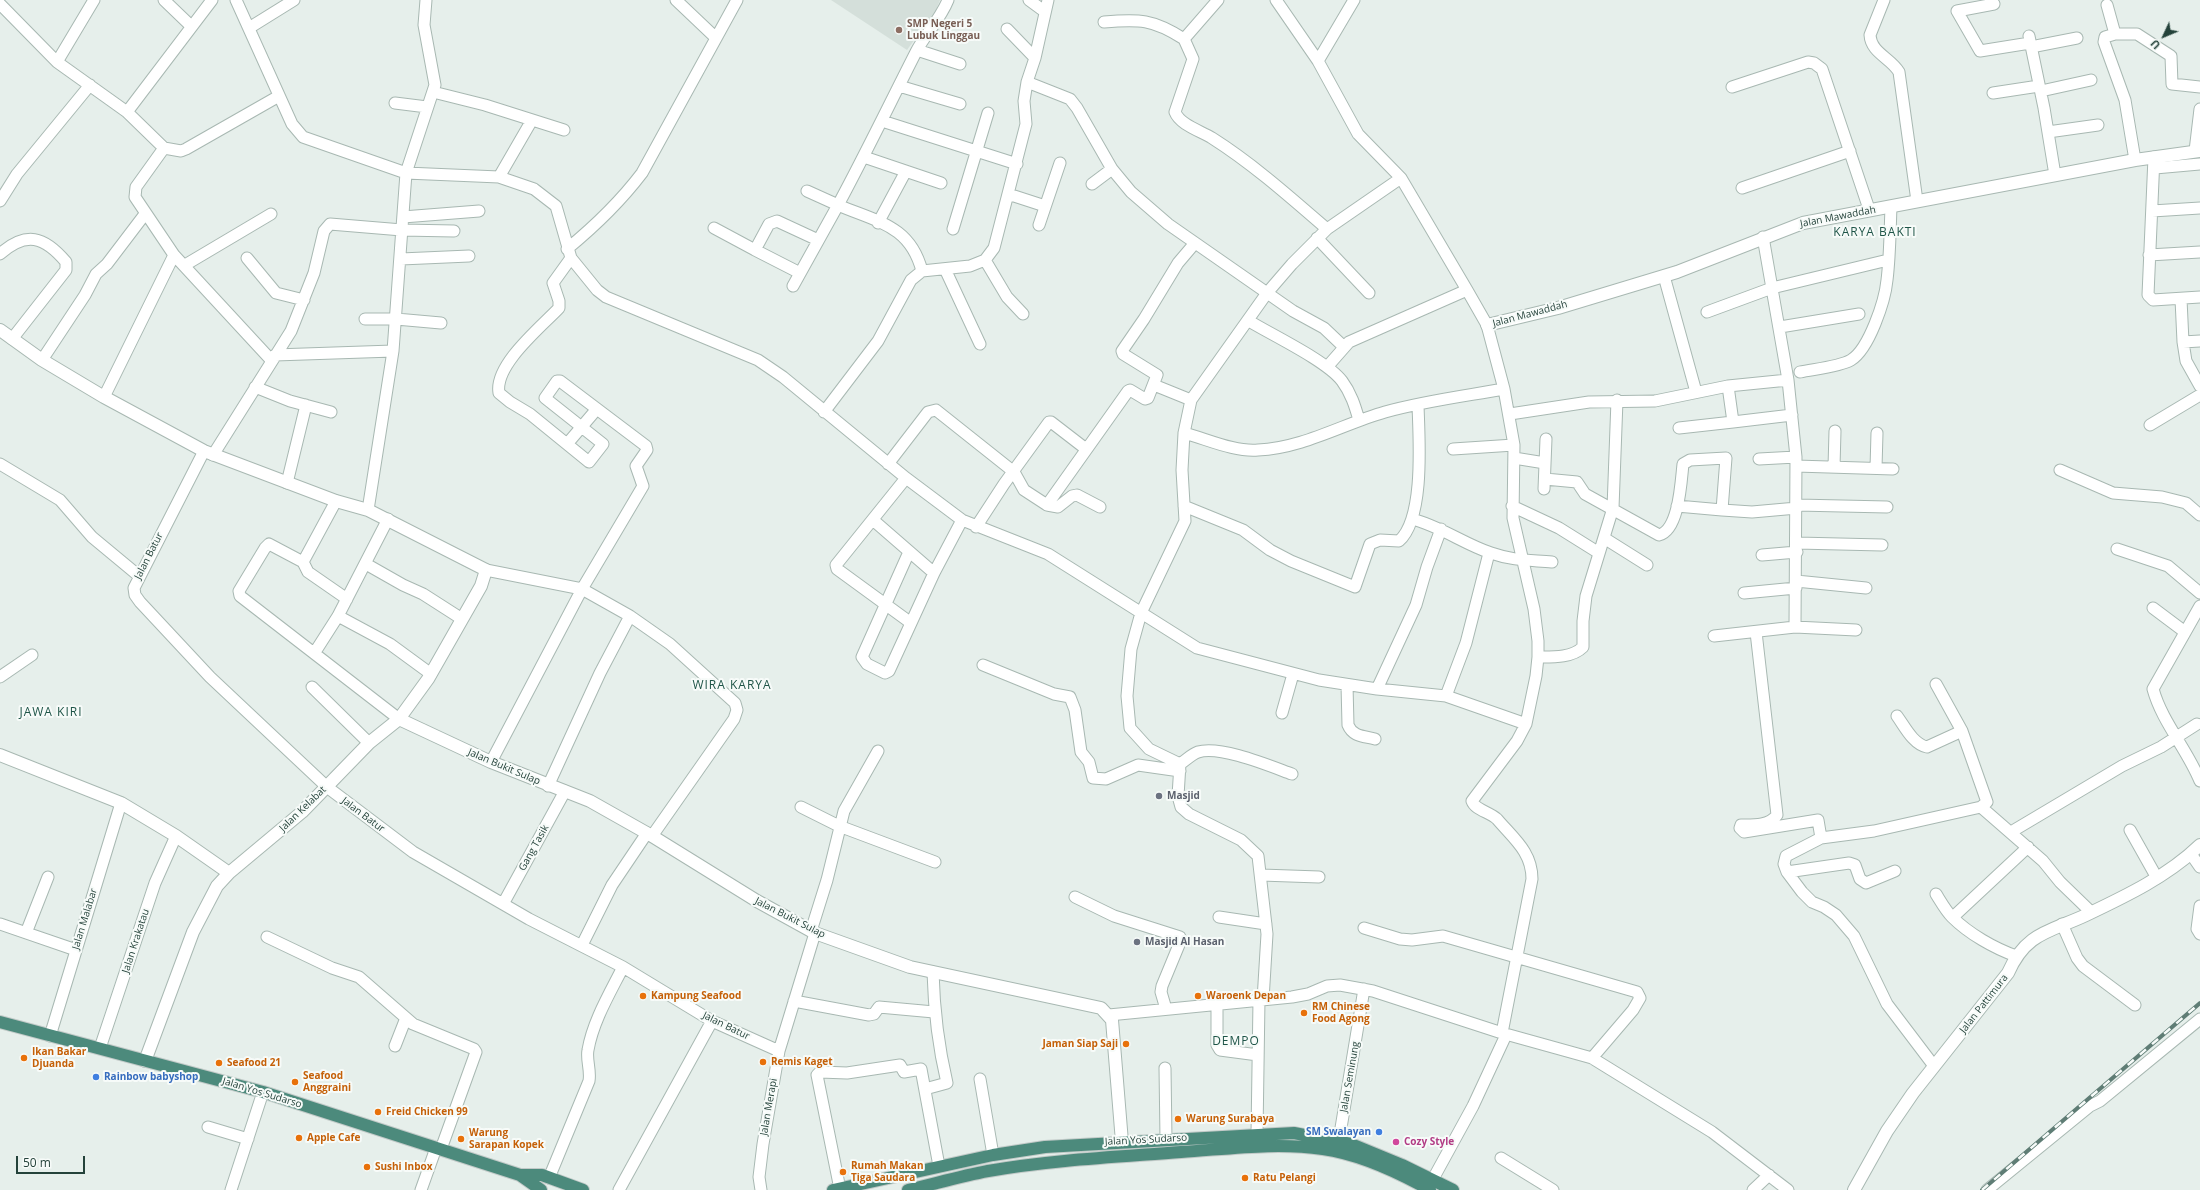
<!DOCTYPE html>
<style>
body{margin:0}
#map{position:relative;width:2200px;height:1190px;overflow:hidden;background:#e6efeb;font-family:"Open Sans",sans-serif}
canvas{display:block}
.north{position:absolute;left:2144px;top:16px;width:40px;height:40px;-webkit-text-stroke:3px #f7fbf9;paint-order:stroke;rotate:226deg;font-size:11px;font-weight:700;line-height:16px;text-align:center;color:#24423a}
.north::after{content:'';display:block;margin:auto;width:14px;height:18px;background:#24423a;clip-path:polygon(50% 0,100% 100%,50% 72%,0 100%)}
.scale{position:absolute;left:16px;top:1156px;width:69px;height:18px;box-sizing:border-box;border:2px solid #24423a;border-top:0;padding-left:5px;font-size:12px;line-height:14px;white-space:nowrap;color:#24423a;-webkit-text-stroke:3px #f7fbf9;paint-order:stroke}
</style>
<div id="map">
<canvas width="2200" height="1190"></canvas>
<div class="north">U</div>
<div class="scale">50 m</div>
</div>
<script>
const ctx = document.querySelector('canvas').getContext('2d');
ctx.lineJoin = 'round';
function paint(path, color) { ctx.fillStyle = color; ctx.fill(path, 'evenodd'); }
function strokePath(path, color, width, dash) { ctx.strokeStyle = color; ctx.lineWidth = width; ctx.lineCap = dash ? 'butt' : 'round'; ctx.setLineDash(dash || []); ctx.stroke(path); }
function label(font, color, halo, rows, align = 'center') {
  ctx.font = font + ' "Open Sans",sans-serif'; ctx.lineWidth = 4; ctx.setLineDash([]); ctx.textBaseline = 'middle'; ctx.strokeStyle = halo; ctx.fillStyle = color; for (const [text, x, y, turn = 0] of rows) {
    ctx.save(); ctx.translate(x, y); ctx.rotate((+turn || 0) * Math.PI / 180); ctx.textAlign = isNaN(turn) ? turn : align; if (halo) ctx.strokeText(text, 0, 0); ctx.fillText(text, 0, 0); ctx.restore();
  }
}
const built = new Path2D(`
 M831 0H940L936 10 907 50Z`);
const minor = new Path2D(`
 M164 0 191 26
 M236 0 292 124 303 137 406 173 499 177 534 189 556 206 571 258 597 290 606 297 758 360 783 377 906 478 962 520 1048 554 1197 648 1319 680 1377 689 1446 696 1526 724
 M676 0 716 38
 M1029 0 1044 11
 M1218 0 1184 39 1193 59 1175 112C1180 125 1201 131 1212 138 1253 164 1290 197 1327 229
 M1276 0 1318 61 1358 134 1401 178 1467 290 1487 325 1504 389 1514 445 1513 518 1534 609 1538 641V657L1536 676 1526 724 1517 741 1472 801C1475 810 1490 812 1497 819 1514 839 1532 852 1532 879L1502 1033
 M1884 0 1870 35C1871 53 1891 58 1899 72L1917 201
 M0 4 57 62 127 112 164 148 136 187 135 197 174 255 104 397
 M1994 4 1957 11 1980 51 2030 43
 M2107 5 2115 34
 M1104 22C1139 19 1153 19 1184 39
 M249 28 294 0
 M1007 29 1035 58
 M2029 36 2044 108 2055 175
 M2031 47 2077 38
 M917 50 960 64
 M1318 61 1354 0
 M57 62 94 0
 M1027 82 1070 99 1077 108 1112 169 1131 192 1168 224 1293 311 1324 328 1344 347
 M899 86 960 104
 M1732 87 1808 62 1814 63 1822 69 1869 209
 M2041 91 2091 80
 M433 92 485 105 564 130
 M1993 93 2039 86
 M395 103 427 107
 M127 112 212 0
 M882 121 1017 164
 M2048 132 2098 125
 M164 148 181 151 186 149 279 96
 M2195 151 2200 109
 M864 157 941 183
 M2154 157 2148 295 2153 300 2200 297
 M2135 160 2125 100 2104 42 2105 37 2115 34H2137L2171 56 2172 84 2200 87
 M2155 168 2200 164
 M499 177 532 120
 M1092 184 1112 169
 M1742 188 1850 151
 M1008 194 1045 206
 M0 201 17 174 90 85
 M2152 211 2200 208
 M403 217 479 211
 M878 223 906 171
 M1039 225 1060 163
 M714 228 755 250
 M953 229 988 113
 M1763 237 1788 380 1796 457 1795 627
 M1317 238 1369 293
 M567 249C595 226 620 202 642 173L737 0
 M0 254C26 231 44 236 66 262V270L12 339
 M174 255 272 361
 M2149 255 2200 252
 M247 258 276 293 304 300
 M401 259 469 256
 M985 260 1007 297 1023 314
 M185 265 271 214
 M945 269 980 344
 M922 271C910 225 877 222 838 205 865 155 890 103 916 52 925 34 940 20 948 0
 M800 273 755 250 769 224 777 221 818 240
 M1664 276 1696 392
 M793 286 838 205 807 191
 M2181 299 2183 342 2200 341
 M1707 312 1772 288 1888 260
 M365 319H396L441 323
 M1249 321C1272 335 1327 361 1342 381 1351 393 1355 406 1359 420
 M1780 327 1859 314
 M2183 342 2186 361 2200 386
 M275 355 393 351
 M42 360 85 295 96 274 107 264 145 214
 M1327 367 1349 342 1467 290
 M1800 372C1814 369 1839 367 1851 360 1869 349 1885 301 1887 280 1890 256 1890 231 1891 207
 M1154 385 1191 400
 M255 387 290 401 331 412
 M824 412 878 341 911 280 922 271 970 266 985 260 994 248 1026 124 1024 101 1027 82 1035 58 1048 0
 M1510 414 1589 402 1655 401 1728 386 1788 380
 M1733 422 1792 415
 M2150 425 2200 395
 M1679 428 1733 422 1728 386
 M1184 433C1207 439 1234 452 1258 450 1303 448 1343 424 1385 412 1424 401 1465 396 1504 389
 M567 444 596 410
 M1453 449 1514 445
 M204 451 134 588 135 595 140 602 210 677 327 787 413 852 529 919 623 967 712 1021 779 1051
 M213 455 291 331 314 273 324 231 330 224 402 230 454 231
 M1514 458 1545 463
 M1759 459 1796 457
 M0 464 60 500 92 537 139 576
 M888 464 928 412 936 410 1014 472 1024 490 1047 505 1128 391 1130 390 1145 399 1148 398 1157 375 1123 354 1122 351 1144 319 1178 263 1195 243
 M1796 466 1893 469
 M1834 467 1835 431
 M1876 468 1877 433
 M2060 470 2113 493 2162 497 2186 503 2200 515
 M906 478 836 565 837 569 911 623
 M1545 479 1577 482 1585 494 1659 535C1679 530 1681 482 1683 464L1690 460 1726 458 1722 510 1752 512 1797 508
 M287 483 306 405
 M1544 489 1546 439
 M336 501 303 562 308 572 347 599
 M1047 505 1058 507 1072 496 1077 495 1100 507
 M1797 505 1887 507
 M1184 506 1243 530 1270 550 1291 561 1355 587 1370 544 1380 540 1399 541C1425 518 1419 438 1418 405
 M1512 506 1559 528 1599 553
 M1677 506 1722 510
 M368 510 393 351 406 173 435 85 424 25 426 0
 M1412 519C1440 526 1464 544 1491 553 1514 561 1529 560 1552 562
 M873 520 934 573
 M976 527 1004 484 1049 422H1051L1086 449
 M1604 538 1647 565
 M1797 543 1882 545
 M2117 549 2168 566 2200 593
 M909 552 862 657 867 664 885 673 889 671 934 573 962 520
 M1762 555 1797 552
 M303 562 269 544 265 548 239 591 240 596 399 719
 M366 564 403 585 423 594 462 619
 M486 570 582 589 630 616 670 644 735 703 737 710 734 719 652 836
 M1796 581 1866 588
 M1744 593 1796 588
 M2200 606 2153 689C2162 722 2187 749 2200 781
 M2153 608 2185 632
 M338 616 390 644 431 674
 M1756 632 1777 815C1769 826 1753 825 1741 825L1740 828 1744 832 1818 820 1821 838
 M1714 636 1795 627 1856 630
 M315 652 338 616 388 519
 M1538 657C1552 657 1572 658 1583 647V621L1586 596 1613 508 1617 400
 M983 665 1054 694 1070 697 1075 710 1081 752 1089 762 1093 778 1106 779 1138 765 1180 771
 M0 677 32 655
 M1347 685 1348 725C1353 737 1364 736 1375 739
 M312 687 369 743
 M1377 689 1416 605 1427 567 1441 529
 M1446 696 1466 643 1489 553
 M1282 713 1293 674
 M1897 716C1905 727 1913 744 1927 747L1962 731
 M491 762 582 589 643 486 636 466 647 450 646 446 560 381H557L545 398 603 444 589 462 530 414 510 402 499 393C494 365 541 327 559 308V301L553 283 571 258
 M1180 764 1149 749 1130 728 1127 696 1131 649 1141 613 1185 521 1182 470 1184 433 1191 400 1267 293 1292 264 1327 229 1401 178
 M1180 764 1178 796 1181 807 1189 814 1241 840 1258 856 1267 934 1263 1000
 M1180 764C1186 760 1192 754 1198 752 1220 745 1270 766 1292 774
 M548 786 600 673 630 616
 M801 807 839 826 935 862
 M1981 807 2043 861 2060 882 2091 912
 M2130 830 2157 878
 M2011 832 2122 766 2161 747 2197 724
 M2191 854 2200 867
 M1787 872 1849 863 1855 865 1860 879 1866 883 1895 871
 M1261 875 1319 877
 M1936 894C1941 902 1946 911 1952 917 1969 934 1994 948 2016 956
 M1075 897 1114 916 1180 937 1181 940 1162 986 1161 992 1166 1009
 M503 904 565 791
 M2200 906 2197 929 2200 934
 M1219 917 1266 924
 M1953 917 2028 847
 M0 924 76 950
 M2062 924 2077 958 2083 966 2135 1005
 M1364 928 1400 939 1412 940 1443 936 1637 992 1640 998 1633 1010 1592 1058
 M811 931 827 880 844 811 878 751
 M26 933 48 877
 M267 937 332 968 359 977 413 1024 474 1049 476 1052 441 1149
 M582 945 612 885 647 833
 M794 1001 869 1015 874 1014 879 1007 934 1012
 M1217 1004V1045L1220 1050 1258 1055
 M1109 1015 1292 997 1308 994 1327 986 1340 985 1373 991 1502 1033 1592 1058 1712 1132 1788 1190
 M50 1036 121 803
 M395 1046 406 1018
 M100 1048 155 883 176 836
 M1934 1066 1887 1004 1854 936 1836 915 1824 907 1812 902 1802 892 1787 872 1784 864 1786 856 1821 838 1874 831 1981 807 1987 802 1962 731 1936 684
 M1165 1068 1166 1139
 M980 1079 993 1155
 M925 1089 947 1083C938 1045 934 1010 933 972
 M208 1127 248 1139
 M1257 1134 1259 1000
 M1339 1140 1364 989
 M1501 1158 1553 1190
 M549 1178 589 1081C591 1070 586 1060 588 1050 593 1021 610 993 623 967
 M1433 1179 1473 1106 1506 1035
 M840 1189 817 1075 820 1072 847 1073 900 1065 904 1072 921 1069 939 1166
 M231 1190 263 1092
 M421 1190 436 1148
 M619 1190 712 1021
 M761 1190 759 1177 763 1144 779 1051 815 933
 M1753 1190 1769 1175
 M1987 1190 2090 1106 2100 1101 2200 1019`);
const tertiary = new Path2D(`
 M1487 325 1558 308 1677 272 1803 223 2135 160 2200 151
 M0 330 42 360 104 397 204 451 336 501 368 510 486 570 481 586 428 679 399 719 369 743 302 812 229 873 217 886 193 932 145 1061
 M399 719 491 762 590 801 652 836 757 901 815 933 910 967 1101 1008 1112 1020 1122 1142
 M0 755 121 803 176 836 229 873
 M1854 1190 1887 1131 1913 1093 2008 973C2026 932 2050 932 2086 915 2126 896 2168 876 2200 845`);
const trunk = new Path2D(`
 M0 1022 263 1092 520 1175 541 1190
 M520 1175H542L583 1190
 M833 1190 993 1155 1045 1147 1294 1133 1351 1144 1402 1165 1453 1190
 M908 1190C934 1184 961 1176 988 1171 1051 1160 1116 1157 1181 1152 1228 1149 1276 1142 1323 1149 1359 1154 1398 1172 1430 1190`);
const rail = new Path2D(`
 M1982 1190 2200 1003`);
const markers = [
 [899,30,4,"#8d6e63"],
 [1159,796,4,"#6b7280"],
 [1137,942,4,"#6b7280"],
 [643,996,4,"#e8710a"],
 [1198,996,4,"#e8710a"],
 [1304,1013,4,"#e8710a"],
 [1126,1044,4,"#e8710a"],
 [24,1058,4,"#e8710a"],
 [763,1062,4,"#e8710a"],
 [219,1063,4,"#e8710a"],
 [96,1077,4,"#3f7fe0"],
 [295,1082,4,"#e8710a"],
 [378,1112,4,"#e8710a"],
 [1178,1119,4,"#e8710a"],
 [1379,1132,4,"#3f7fe0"],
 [299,1138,4,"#e8710a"],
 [461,1139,4,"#e8710a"],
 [1396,1142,4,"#d1479c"],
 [367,1167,4,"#e8710a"],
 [843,1172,4,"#e8710a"],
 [1245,1178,4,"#e8710a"]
];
const educationNames = [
 ["SMP Negeri 5",907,24],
 ["Lubuk Linggau",907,36]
];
const streetNames = [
 ["Jalan Mawaddah",1838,217,-11],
 ["Jalan Mawaddah",1530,314,-15],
 ["Jalan Batur",149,556,-63],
 ["Jalan Bukit Sulap",504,767,23],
 ["Jalan Kelabat",303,809,-44],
 ["Jalan Batur",363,815,37],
 ["Gang Tasik",534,848,-61],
 ["Jalan Bukit Sulap",790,918,27],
 ["Jalan Malabar",85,919,-73],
 ["Jalan Krakatau",136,941,-72],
 ["Jalan Pattimura",1984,1004,-52],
 ["Jalan Batur",726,1026,26],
 ["Jalan Seminung",1350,1077,-80],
 ["Jalan Yos Sudarso",262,1093,17],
 ["Jalan Merapi",769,1107,-80],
 ["Jalan Yos Sudarso",1146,1140,-3]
];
const worshipNames = [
 ["Masjid",1167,796],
 ["Masjid Al Hasan",1145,942]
];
const foodNames = [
 ["Kampung Seafood",651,996],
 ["Waroenk Depan",1206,996],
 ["RM Chinese",1312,1007],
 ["Food Agong",1312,1019],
 ["Jaman Siap Saji",1118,1044,"right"],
 ["Ikan Bakar",32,1052],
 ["Djuanda",32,1064],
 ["Remis Kaget",771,1062],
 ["Seafood 21",227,1063],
 ["Seafood",303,1076],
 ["Anggraini",303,1088],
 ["Freid Chicken 99",386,1112],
 ["Warung Surabaya",1186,1119],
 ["Warung",469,1133],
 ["Sarapan Kopek",469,1145],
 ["Apple Cafe",307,1138],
 ["Rumah Makan",851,1166],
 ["Tiga Saudara",851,1178],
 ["Sushi Inbox",375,1167],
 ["Ratu Pelangi",1253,1178]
];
const shopNames = [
 ["Rainbow babyshop",104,1077],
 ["SM Swalayan",1371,1132,"right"]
];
const hotelNames = [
 ["Cozy Style",1404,1142]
];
const quarterNames = [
 ["KARYA BAKTI",1875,233],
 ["WIRA KARYA",732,686],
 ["JAWA KIRI",51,713],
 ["DEMPO",1236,1042]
];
paint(built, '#d4dfda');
strokePath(minor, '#a8b8b2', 13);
strokePath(tertiary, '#a8b8b2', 14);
strokePath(trunk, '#c2cac8', 14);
strokePath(minor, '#fff', 11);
strokePath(tertiary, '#fff', 12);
strokePath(trunk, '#4c8a7c', 12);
strokePath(rail, '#5f7d75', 4);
strokePath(rail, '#f7fbf9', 2.5, [8]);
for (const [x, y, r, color] of markers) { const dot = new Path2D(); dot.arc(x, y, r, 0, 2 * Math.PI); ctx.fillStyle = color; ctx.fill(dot); strokePath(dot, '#f7fbf9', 1.5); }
label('bold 10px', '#785e54', '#f7fbf9', educationNames, 'left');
label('10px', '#24423a', '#f7fbf9', streetNames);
label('bold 10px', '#5b616d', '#f7fbf9', worshipNames, 'left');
label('bold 10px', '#c56008', '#f7fbf9', foodNames, 'left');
label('bold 10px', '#366cbe', '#f7fbf9', shopNames, 'left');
label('bold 10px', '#b23c85', '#f7fbf9', hotelNames, 'left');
ctx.letterSpacing = '1px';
label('12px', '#1f5548', '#f7fbf9', quarterNames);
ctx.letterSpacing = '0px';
</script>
